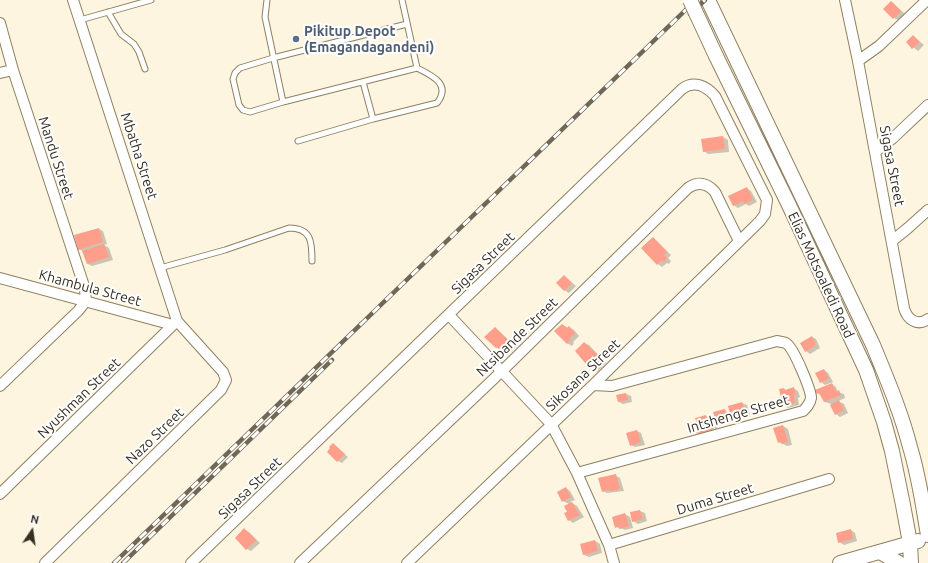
<!DOCTYPE html>
<style>
body{margin:0}
#map{position:relative;width:928px;height:563px;overflow:hidden;background:#fef5e0;font-family:Ubuntu,sans-serif}
canvas{display:block}
.north{position:absolute;left:12px;top:511px;width:40px;height:40px;-webkit-text-stroke:3px #fff;paint-order:stroke;rotate:13deg;font-size:11px;font-weight:700;line-height:16px;text-align:center;color:#352f21}
.north::after{content:'';display:block;margin:auto;width:14px;height:18px;background:#352f21;clip-path:polygon(50% 0,100% 100%,50% 72%,0 100%)}
</style>
<div id="map">
<canvas width="928" height="563"></canvas>
<div class="north">N</div>
</div>
<script>
const ctx = document.querySelector('canvas').getContext('2d');
ctx.lineJoin = 'round';
function paint(path, color) { ctx.fillStyle = color; ctx.fill(path, 'evenodd'); }
function strokePath(path, color, width, dash) { ctx.strokeStyle = color; ctx.lineWidth = width; ctx.lineCap = dash ? 'butt' : 'round'; ctx.setLineDash(dash || []); ctx.stroke(path); }
function label(font, color, halo, rows, align = 'center') {
  ctx.font = font + ' Ubuntu,sans-serif'; ctx.lineWidth = 4; ctx.setLineDash([]); ctx.textBaseline = 'middle'; ctx.strokeStyle = halo; ctx.fillStyle = color; for (const [text, x, y, turn = 0] of rows) {
    ctx.save(); ctx.translate(x, y); ctx.rotate((+turn || 0) * Math.PI / 180); ctx.textAlign = isNaN(turn) ? turn : align; if (halo) ctx.strokeText(text, 0, 0); ctx.fillText(text, 0, 0); ctx.restore();
  }
}
const shadow = new Path2D(`
 M892 2 905 14 898 20 894 18Z
 M913 36 924 45 918 51 907 42Z
 M723 137 728 140 729 152 708 154 704 151 702 140Z
 M746 188 751 191 757 202 749 206 746 204 738 208 733 205Z
 M99 229 103 231 107 244 104 245 109 248 113 260 92 266 88 264 84 252 79 249Z
 M653 238 657 241 671 255 668 258 671 261 669 264 667 263 662 267 658 264 642 248Z
 M565 277 576 286 569 293 564 290Z
 M563 325 568 328 569 327 574 330 579 336 573 342 574 343 572 346 567 343Z
 M495 328 499 331 516 347 508 355 496 347Z
 M812 337 816 339 820 348 810 354 806 351Z
 M584 343 589 345 606 363 597 372 592 370Z
 M824 370 828 373 833 382 825 385 821 382Z
 M832 384 836 387 838 392 844 394 845 398 838 401 844 404 848 413 840 417 836 414 831 404 825 402 822 396 817 393Z
 M793 388 798 391 800 397 798 398 799 405 788 408 784 405V389L786 390Z
 M626 394 631 396 632 402 623 404 619 402 617 396Z
 M742 403 747 405 750 415 737 420 730 416 731 421 721 423 717 421 724 410 731 414Z
 M706 416 710 418 712 423 716 426 718 431 716 432 714 425H712L714 433 703 436 698 433 699 427Z
 M783 426 788 429 792 445 787 446 779 442Z
 M637 431 641 433 645 445 635 447 631 445Z
 M333 444 348 457 342 463 338 461Z
 M615 475 620 478 624 491 607 493 603 491Z
 M566 488 570 491 575 500 570 502 577 506 584 517 573 523 569 520V504L563 501Z
 M640 511 645 513 647 521 638 524 633 521Z
 M625 514 630 517 633 528 625 530 623 529H620L616 527Z
 M245 530 249 532 260 543 251 551 247 549Z
 M851 530 855 533 857 541 844 545 839 542Z
 M595 541 600 544 602 553 589 557 584 555Z`);
const building = new Path2D(`
 M891 1 901 11 893 19 883 9Z
 M913 35 920 42 912 49 906 42Z
 M723 136 725 149 703 152 701 139Z
 M747 187 753 200 744 204 743 201 733 206 728 196Z
 M99 228 103 242 78 250 74 235Z
 M653 237 667 252 664 255 667 258 664 262 662 260 657 265 641 248Z
 M104 244 109 257 87 264 82 251Z
 M564 275 572 283 564 291 556 283Z
 M562 324 567 328 569 326 575 333 569 339 570 340 567 344 554 331Z
 M495 327 512 344 503 353 497 347 496 348 484 337Z
 M812 336 816 345 805 352 800 343Z
 M584 342 603 360 592 371 575 351Z
 M824 369 829 379 820 383 815 373Z
 M832 383 836 392 839 390 841 395 824 402 819 393 815 394V390Z
 M794 387 796 395H794L795 403 783 406 779 389 784 388 785 390Z
 M626 393 628 400 618 402 616 395Z
 M839 400 844 410 835 415 830 405Z
 M742 402 746 413 731 418 728 406Z
 M725 409 727 419 716 421 713 412Z
 M706 415 708 423 712 422 714 429 697 434 695 427H698L695 418Z
 M783 425 788 442 781 444V442L778 443 773 428Z
 M637 430 641 442 630 446 626 433Z
 M333 443 345 454 337 462 327 452 330 448 329 447Z
 M616 474 620 489 612 491 608 490 602 492 598 478Z
 M566 487 571 497 562 502 557 492Z
 M572 502 580 515 568 521 564 513 567 512 564 506Z
 M640 510 643 519 632 522 630 512Z
 M625 513 629 526 623 528H620L619 526 615 528 612 517Z
 M244 528 256 540 246 550 235 538Z
 M851 529 853 539 838 543 836 533Z
 M595 540 598 551 583 555 580 544Z`);
const lane = new Path2D(`
 M267 0 265 17 283 102
 M402 0 417 68 283 102 250 112 243 110 239 105 233 79 235 73 240 68 273 58 407 24
 M108 12 121 34 134 44 139 52 145 69
 M80 20 151 0
 M373 119 437 103C452 84 431 75 417 68
 M298 141 373 119 363 82
 M160 268 225 250 289 228C312 228 312 243 312 261`);
const street = new Path2D(`
 M845 0 858 61 904 308C907 319 917 327 928 319
 M0 23 13 70 85 289 86 301 78 311 0 386
 M858 61 879 46 927 0
 M0 73 13 70
 M875 152 893 138 928 105
 M892 241 908 228 928 210
 M0 278 173 325
 M449 315 551 424 577 473 609 545 614 563
 M577 473 803 411C807 407 810 404 811 398 811 390 794 348 786 343 784 342 780 342 777 341L612 386 593 385
 M0 494 177 321
 M609 545 829 479
 M45 563 221 390 226 380 223 372 177 321 73 0
 M191 563 682 89C694 80 706 86 715 96L767 200 765 214 760 221 593 385 407 563
 M300 563 502 371 688 188C698 181 707 183 715 192L739 241`);
const secondary = new Path2D(`
 M708 0 873 345C887 379 901 412 910 447 919 476 923 506 928 535
 M716 56 788 203 866 370 884 422 892 451 903 505 910 543 911 563
 M880 552 899 563
 M840 563 918 541`);
const rail = new Path2D(`
 M690 14 705 0
 M114 563 696 0
 M123 563 332 360`);
const secondaryBridge = new Path2D(`
 M690 0 716 56`);
const markers = [
 [296,39,4,"#5c6f8a"]
];
const serviceNames = [
 ["Pikitup Depot",304,31],
 ["(Emagandagandeni)",304,47]
];
const streetNames = [
 ["Mbatha Street",139,156,72],
 ["Mandu Street",56,158,72],
 ["Sigasa Street",892,166,79],
 ["Sigasa Street",483,263,-44],
 ["Elias Motsoaledi Road",821,275,65],
 ["Khambula Street",90,288,15],
 ["Ntsibande Street",517,337,-44],
 ["Sikosana Street",583,375,-44],
 ["Nyushman Street",79,398,-44],
 ["Intshenge Street",738,414,-16],
 ["Nazo Street",155,436,-44],
 ["Sigasa Street",250,488,-44],
 ["Duma Street",715,499,-17]
];
paint(shadow, '#0003');
paint(building, '#ff9e8a');
strokePath(lane, '#8e8060', 7);
strokePath(street, '#8e8060', 12);
strokePath(secondary, '#8e8060', 16);
strokePath(lane, '#fff', 5);
strokePath(street, '#fff', 10);
strokePath(secondary, '#fff', 14);
strokePath(rail, '#6f6858', 4.5);
strokePath(rail, '#fff', 3, [9]);
strokePath(secondaryBridge, '#8e8060', 16, []);
strokePath(secondaryBridge, '#fff', 14);
for (const [x, y, r, color] of markers) { const dot = new Path2D(); dot.arc(x, y, r, 0, 2 * Math.PI); ctx.fillStyle = color; ctx.fill(dot); strokePath(dot, '#fff', 1.5); }
label('bold 14px', '#4e5e75', '#fff', serviceNames, 'left');
label('14px', '#352f21', '#fff', streetNames);
</script>
